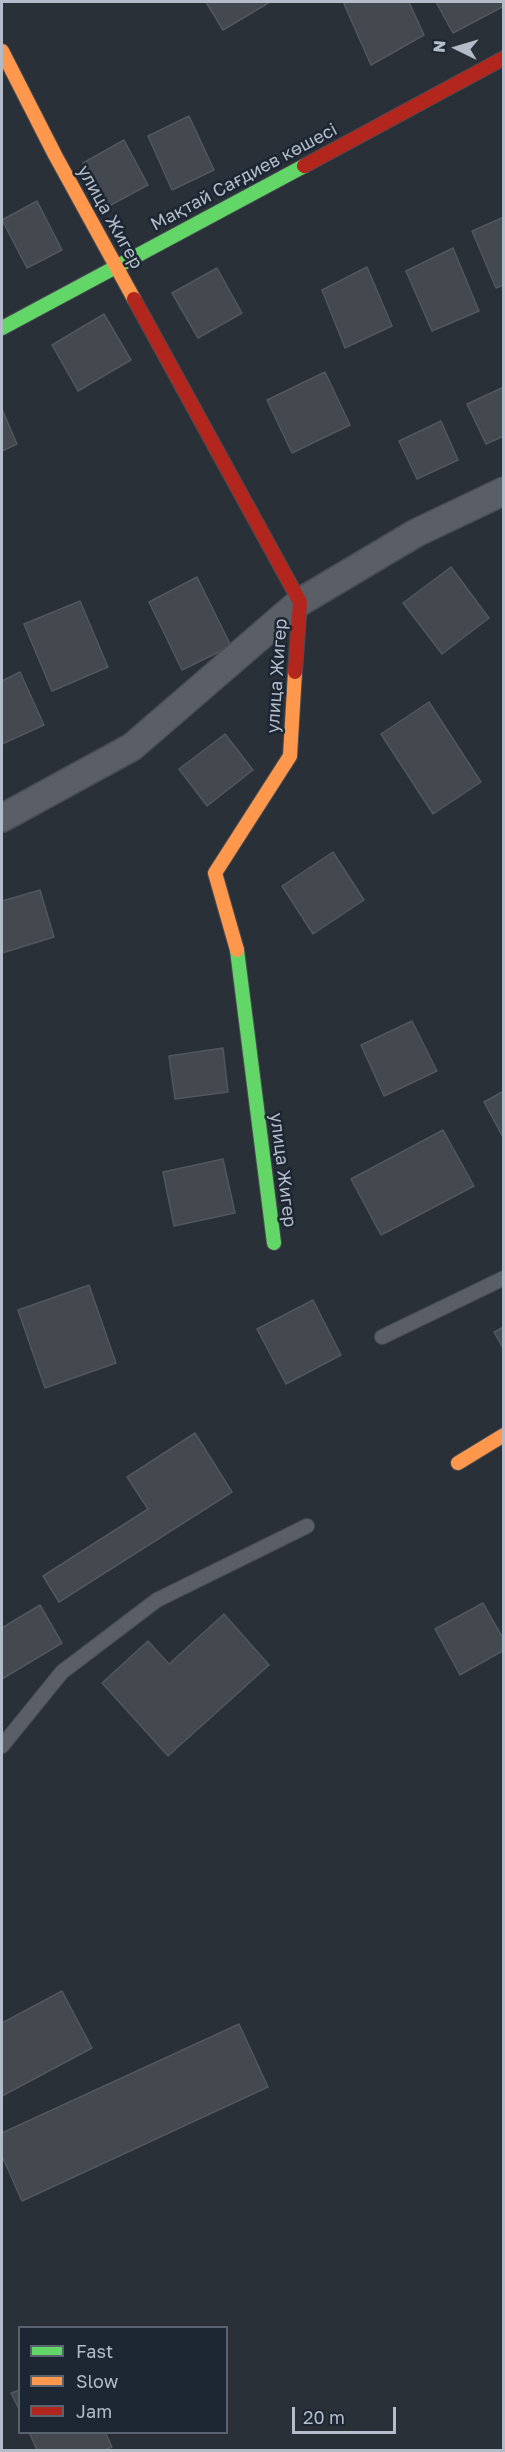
<!DOCTYPE html>
<meta charset="utf-8">
<style>
body{margin:0}
#map{position:relative;width:505px;height:2452px;overflow:hidden;background:#2a3038;font-family:"Golos Text",sans-serif}
canvas{display:block}
.frame{position:absolute;inset:0;border:3px solid #b4bcc9;pointer-events:none}
.legend{position:absolute;left:18px;top:2326px;width:210px;height:108px;box-sizing:border-box;background:#1d2633;border:2px solid #59626f;margin:0;padding:8px 10px;list-style:none;font-size:18px;color:#b4bcc9}
.legend li{display:flex;align-items:center;gap:12px;height:30px}
.legend b{width:30px;border:2px solid #59626f}
.north{position:absolute;left:427px;top:18px;width:60px;height:60px;-webkit-text-stroke:4px #1d2633;paint-order:stroke;rotate:275deg;font-size:16px;font-weight:700;line-height:24px;text-align:center;color:#b4bcc9}
.north::after{content:'';display:block;margin:auto;width:21px;height:27px;background:#b4bcc9;clip-path:polygon(50% 0,100% 100%,50% 72%,0 100%)}
.scale{position:absolute;left:292px;top:2407px;width:104px;height:27px;box-sizing:border-box;border:3px solid #b4bcc9;border-top:0;padding-left:8px;font-size:18px;line-height:21px;white-space:nowrap;color:#b4bcc9;-webkit-text-stroke:4px #1d2633;paint-order:stroke}
</style>
<div id="map">
<canvas width="505" height="2452"></canvas>
<div class="frame"></div>
<ul class="legend">
<li><b style="height:8px;background:#63d668"></b>Fast</li>
<li><b style="height:8px;background:#ff974d"></b>Slow</li>
<li><b style="height:8px;background:#b3261e"></b>Jam</li>
</ul>
<div class="north">N</div>
<div class="scale">20 m</div>
</div>
<script>
const ctx = document.querySelector('canvas').getContext('2d');
ctx.lineJoin = 'round';
function paint(path, color) { ctx.fillStyle = color; ctx.fill(path, 'evenodd'); }
function strokePath(path, color, width, dash) { ctx.strokeStyle = color; ctx.lineWidth = width; ctx.lineCap = dash ? 'butt' : 'round'; ctx.setLineDash(dash || []); ctx.stroke(path); }
function label(font, color, halo, rows, align = 'center') {
  ctx.font = font + ' "Golos Text",sans-serif'; ctx.lineWidth = 5; ctx.setLineDash([]); ctx.textBaseline = 'middle'; ctx.strokeStyle = halo; ctx.fillStyle = color; for (const [text, x, y, turn = 0] of rows) {
    ctx.save(); ctx.translate(x, y); ctx.rotate((+turn || 0) * Math.PI / 180); ctx.textAlign = isNaN(turn) ? turn : align; if (halo) ctx.strokeText(text, 0, 0); ctx.fillText(text, 0, 0); ctx.restore();
  }
}
const building = new Path2D(`
 M206 2H270L223 30Z
 M349 2H409L424 35 371 65 344 4Z
 M436 2H503L504 6 453 33Z
 M189 116 214 170 172 190 148 136Z
 M124 140 148 185 107 207 83 163Z
 M37 201 62 250 27 268 2 220Z
 M504 217V285L496 288 472 231Z
 M453 248 479 311 432 331 406 271Z
 M367 267 392 326 345 348 322 290Z
 M217 268 242 313 198 338 172 293Z
 M104 314 131 360 78 391 52 345Z
 M325 372 350 425 292 453 267 400Z
 M504 387V436L486 444 467 404Z
 M2 409 17 444 2 451Z
 M441 421 458 460 417 479 399 441Z
 M451 567 489 618 442 654 403 603Z
 M197 577 231 646 182 670 149 602Z
 M80 601 108 667 52 691 24 624Z
 M20 672 44 725 2 744V681Z
 M429 702 481 782 433 814 381 734Z
 M225 734 253 770 207 806 179 769Z
 M333 852 364 900 313 934 282 886Z
 M40 890 54 937 2 953V901Z
 M412 1021 437 1071 384 1096 361 1045Z
 M223 1048 228 1092 175 1099 169 1056Z
 M504 1091V1139L484 1102Z
 M443 1130 474 1186 381 1235 351 1179Z
 M223 1159 235 1213 174 1226 163 1172Z
 M89 1285 116 1363 45 1388 18 1310Z
 M313 1300 341 1355 286 1384 257 1329Z
 M504 1327V1350L494 1332Z
 M195 1433 232 1492 59 1602 43 1576 148 1509 127 1477Z
 M483 1603 504 1640V1650L460 1675 435 1629Z
 M40 1605 62 1643 2 1679V1628Z
 M224 1614 269 1665 168 1756 102 1683 148 1641 169 1664Z
 M62 1991 92 2048 2 2096V2023Z
 M239 2024 268 2087 22 2201 2 2156V2133Z
 M20 2390V2411L11 2393Z
 M29 2432H105L112 2447 104 2450H37Z`);
const lane = new Path2D(`
 M382 1337 504 1278
 M2 1746 62 1672 157 1600 307 1526`);
const street = new Path2D(`
 M2 818 132 747 300 602 416 533 504 491`);
const fast = new Path2D(`
 M2 328 304 166
 M237 950 274 1243`);
const slow = new Path2D(`
 M2 51 55 155 134 299
 M237 950 215 873 290 756 295 672
 M458 1463 504 1435`);
const jam = new Path2D(`
 M304 166 504 58
 M134 299 300 602 295 672`);
const streetNames = [
 ["Мақтай Сағдиев көшесі",244,177,-28],
 ["улица Жигер",110,217,61],
 ["улица Жигер",277,676,-86],
 ["улица Жигер",283,1170,83]
];
paint(building, '#444950');
strokePath(building, '#52575f', 1.5);
strokePath(lane, '#484c53', 16);
strokePath(street, '#484c53', 30);
strokePath(fast, '#484c53', 16);
strokePath(slow, '#484c53', 16);
strokePath(jam, '#484c53', 16);
strokePath(lane, '#5a5e66', 14);
strokePath(street, '#5a5e66', 27);
strokePath(fast, '#63d668', 14);
strokePath(slow, '#ff974d', 14);
strokePath(jam, '#b3261e', 14);
label('18px', '#b4bcc9', '#1d2633', streetNames);
</script>
